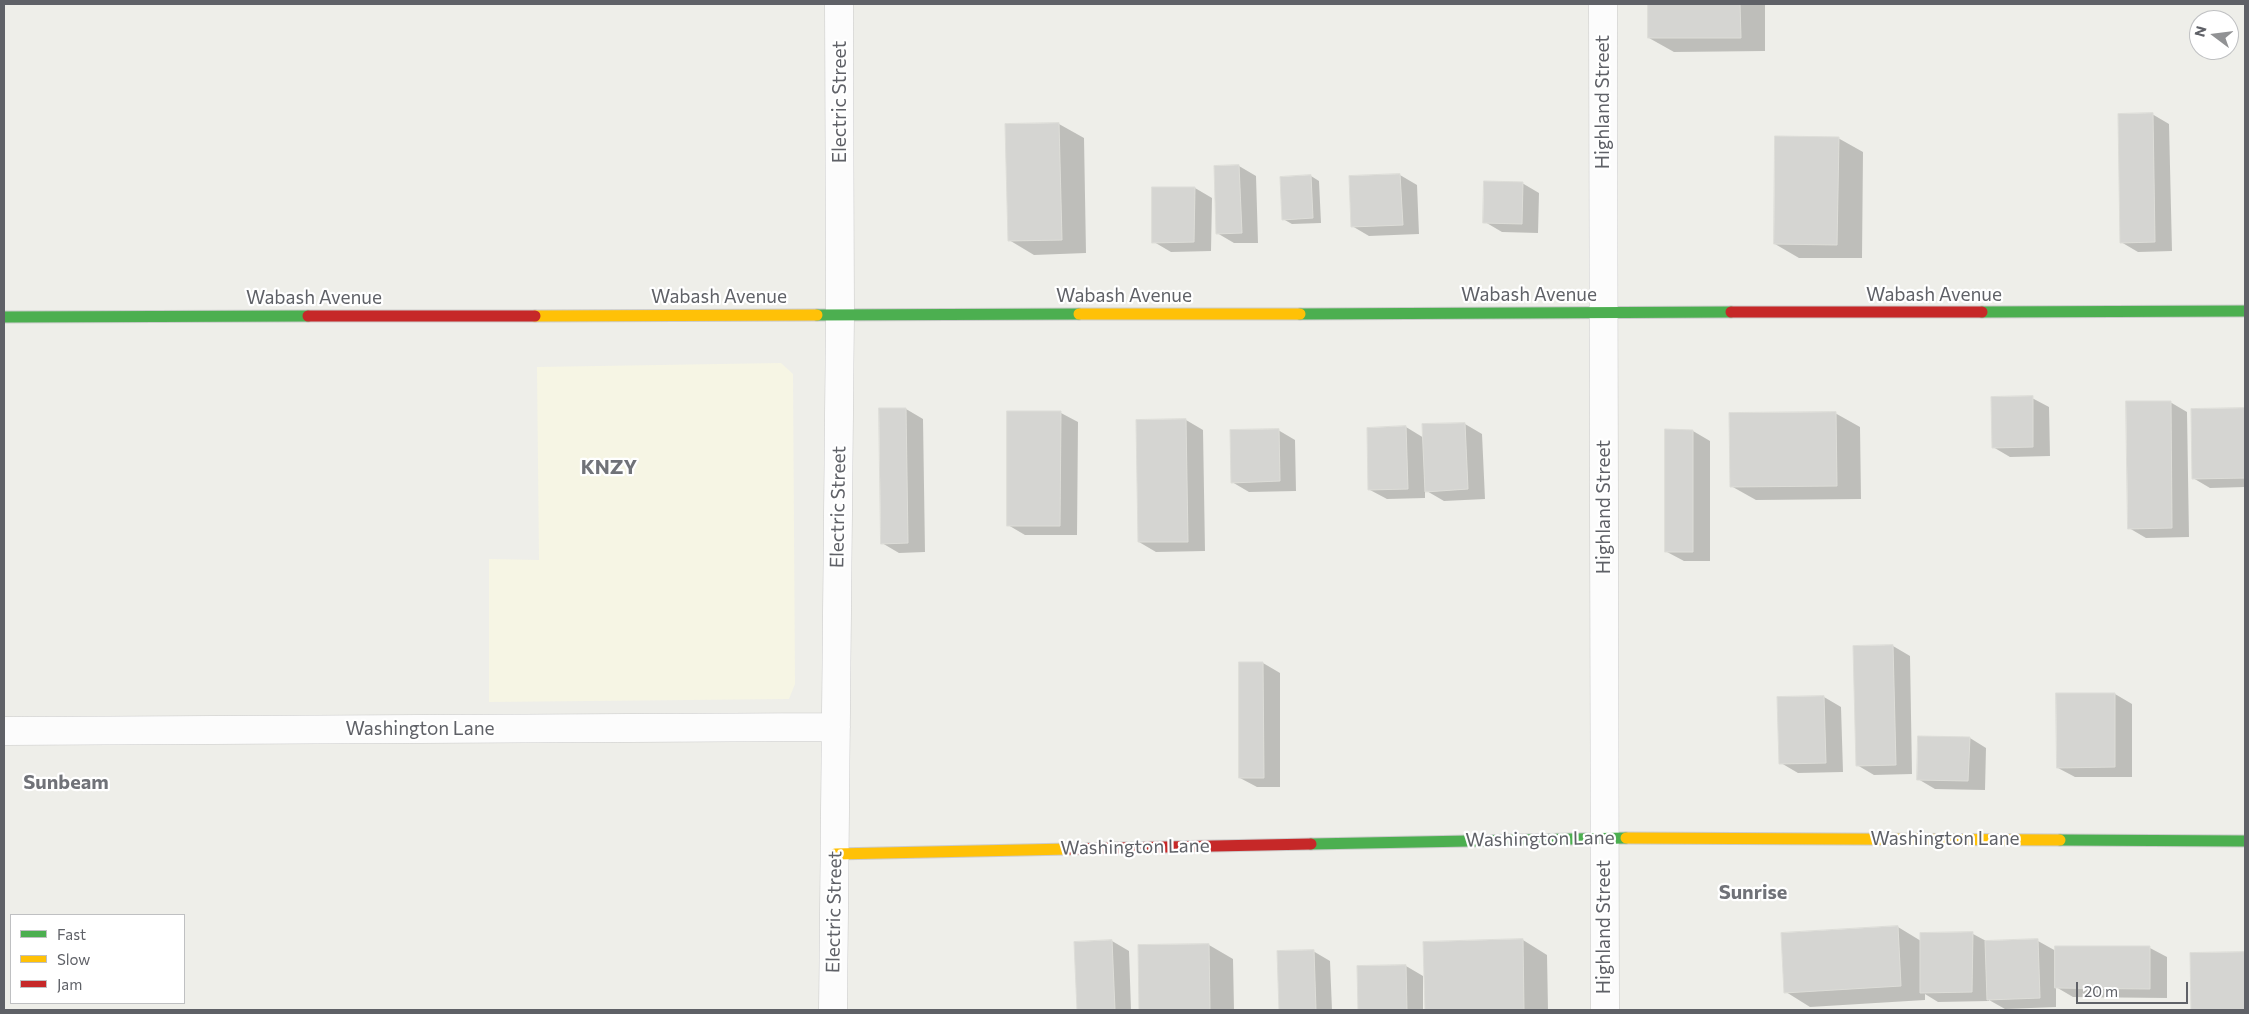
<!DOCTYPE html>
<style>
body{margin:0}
#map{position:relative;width:2249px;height:1014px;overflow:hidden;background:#eeeee9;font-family:Commissioner,sans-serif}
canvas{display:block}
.frame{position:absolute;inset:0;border:5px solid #5f6167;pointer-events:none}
.legend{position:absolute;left:10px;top:914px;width:175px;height:90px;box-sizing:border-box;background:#fff;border:1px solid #bfc0c2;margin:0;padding:6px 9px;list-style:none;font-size:15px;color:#5f6167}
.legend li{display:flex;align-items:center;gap:10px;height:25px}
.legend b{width:25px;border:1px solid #bfc0c2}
.north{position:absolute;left:2189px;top:10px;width:50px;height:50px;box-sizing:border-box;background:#fff;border:1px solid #bfc0c2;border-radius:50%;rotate:285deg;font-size:14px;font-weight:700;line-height:20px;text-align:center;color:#5f6167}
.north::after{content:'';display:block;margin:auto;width:18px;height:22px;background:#919294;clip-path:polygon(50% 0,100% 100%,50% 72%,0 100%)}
.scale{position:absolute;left:2076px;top:982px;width:112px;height:22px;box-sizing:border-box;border:2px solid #5f6167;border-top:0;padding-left:6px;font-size:15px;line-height:18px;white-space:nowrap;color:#5f6167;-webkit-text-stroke:4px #fff;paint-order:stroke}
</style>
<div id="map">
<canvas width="2249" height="1014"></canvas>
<div class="frame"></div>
<ul class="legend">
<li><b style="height:6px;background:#4caf50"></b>Fast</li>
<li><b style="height:6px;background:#ffc107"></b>Slow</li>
<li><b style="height:6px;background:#c62828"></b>Jam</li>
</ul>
<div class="north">N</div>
<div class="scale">20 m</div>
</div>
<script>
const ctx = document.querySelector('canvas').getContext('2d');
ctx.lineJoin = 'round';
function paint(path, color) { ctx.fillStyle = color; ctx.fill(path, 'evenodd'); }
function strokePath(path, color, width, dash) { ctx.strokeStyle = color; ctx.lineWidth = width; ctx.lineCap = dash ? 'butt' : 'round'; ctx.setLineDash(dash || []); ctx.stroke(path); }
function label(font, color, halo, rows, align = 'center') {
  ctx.font = font + ' Commissioner,sans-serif'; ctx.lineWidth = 4.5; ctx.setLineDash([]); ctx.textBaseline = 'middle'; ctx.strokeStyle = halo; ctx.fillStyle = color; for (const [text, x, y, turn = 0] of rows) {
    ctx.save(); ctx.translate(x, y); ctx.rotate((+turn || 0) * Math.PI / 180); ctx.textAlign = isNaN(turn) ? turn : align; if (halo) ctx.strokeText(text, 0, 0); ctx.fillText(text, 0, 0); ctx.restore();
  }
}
const commercial = new Path2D(`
 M781 363 793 374 795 684 789 699 489 702V559L539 560 537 367Z`);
const shadow = new Path2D(`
 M1649 4H1765V51L1674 52 1649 38Z
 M2152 114 2169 124 2172 251 2138 252 2121 242Z
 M1059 124 1084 138 1086 253 1034 255 1009 240 1007 126Z
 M1838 138 1863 152 1862 258H1799L1775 244Z
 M1239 166 1256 176 1258 243H1234L1217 233Z
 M1400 175 1417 185 1419 234 1369 236 1352 226 1350 177Z
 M1311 176 1319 181 1321 223 1292 224 1283 219Z
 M1522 183 1539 193 1538 233 1502 232 1485 222Z
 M1195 188 1212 198 1211 251 1171 252 1154 242Z
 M2032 398 2049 407 2050 456 2010 457 1993 447Z
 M2170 402 2187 412 2189 537 2146 538 2129 528Z
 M906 409 923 419 925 552 899 553 882 543Z
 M2192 410H2245V487L2210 488 2193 478Z
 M1009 412 1061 413 1078 422 1077 535H1025L1008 525Z
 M1835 413 1860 427 1861 499 1756 500 1731 486Z
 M1186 420 1203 430 1205 551 1156 552 1139 542 1137 421Z
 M1465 424 1482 434 1485 499 1444 501 1425 490V498L1387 499 1370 490 1406 427 1424 438Z
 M1278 430 1295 440 1296 491 1249 492 1232 482Z
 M1693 431 1710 441V561H1684L1667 552Z
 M1893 646 1910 656 1912 774 1874 775 1857 765Z
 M1263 663 1280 673V787H1257L1240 778Z
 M2115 694 2132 704V777H2075L2058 768Z
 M1824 697 1841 707 1843 772 1798 773 1781 763Z
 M1970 738 1986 748 1985 790 1935 789 1918 779Z
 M1898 927 1921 941 1973 934 1988 942 2038 941 2056 951V947L2150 948 2167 957V998L2073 997 2056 987V1007L2005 1009 1989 1000V1001L1938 1002 1925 994V1000L1810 1007 1786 992Z
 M1523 940 1547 955 1548 1010H1426L1425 943Z
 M1112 941 1129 951 1131 1010H1078L1075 943Z
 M1209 945 1233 959 1234 1010H1141L1140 946Z
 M1313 951 1330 961 1332 1010H1281L1278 952Z
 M2245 953V1010H2192L2191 954Z
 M1406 966 1423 976V1010H1359L1358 967Z`);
const building = new Path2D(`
 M1648 4H1740L1741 38H1648Z
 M2153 113 2155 242 2120 243 2118 114Z
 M1059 123 1062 240 1008 241 1005 124Z
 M1775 136 1839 137 1837 245 1774 244Z
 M1239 165 1242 233 1216 234 1214 166Z
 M1400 174 1403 225 1351 227 1349 176Z
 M1311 175 1313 218 1282 220 1280 177Z
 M1484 181 1523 182 1522 224 1483 223Z
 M1152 187H1195L1194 242 1152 243Z
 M2033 396V447L1992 448 1991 397Z
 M2126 401H2171L2172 528 2128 529Z
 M879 408H906L908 543 881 544Z
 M2245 408V478L2192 479 2191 409Z
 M1007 411H1061L1060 526H1007Z
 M1836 412 1837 486 1730 487 1729 413Z
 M1186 419 1188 542H1138L1136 420Z
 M1465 423 1468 489 1425 492 1422 424Z
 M1406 426 1408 489 1368 490 1367 428Z
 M1279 429 1280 481 1231 483 1230 430Z
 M1665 429 1693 430V552H1665Z
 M1893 645 1896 765 1856 766 1853 646Z
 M1239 662H1263L1264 778H1239Z
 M2056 693H2115V767L2057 768Z
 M1824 696 1826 763 1779 764 1777 697Z
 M1918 736 1970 737 1968 781 1917 780Z
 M1898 926 1901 986 1784 993 1781 933Z
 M1973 932 1972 992 1920 993V933Z
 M1523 939 1524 1010H1425L1423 942Z
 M2038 939 2040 998 1987 1000 1985 941Z
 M1112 940 1115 1010H1077L1074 942Z
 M1209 944 1210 1010H1139L1138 945Z
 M2055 946H2150V989L2055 988Z
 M1314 950 1316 1010H1279L1277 951Z
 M2245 952V1010H2191L2190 953Z
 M1406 965 1407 1010H1358L1357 966Z`);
const street = new Path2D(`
 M1603 4 1605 1010
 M4 731 836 727
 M833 1010 840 315 839 4`);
const fast = new Path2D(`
 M1982 312 2245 311
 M1300 314 1731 312
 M817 315 1079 314
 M4 317 308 316
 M2060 840 2245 841
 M1311 844 1626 838`);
const slow = new Path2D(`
 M1079 314H1300
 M535 316 817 315
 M1626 838 2060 840
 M835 854 1069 849`);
const jam = new Path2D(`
 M1731 312H1982
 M308 316H535
 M1069 849 1311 844`);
const streetNames = [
 ["Electric Street",840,102,-90],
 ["Highland Street",1603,102,-90],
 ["Wabash Avenue",1529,295],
 ["Wabash Avenue",1934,295],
 ["Wabash Avenue",1124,296],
 ["Wabash Avenue",719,297],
 ["Wabash Avenue",314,298],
 ["Electric Street",838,507,-89],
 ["Highland Street",1604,507,-90],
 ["Washington Lane",420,729],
 ["Washington Lane",1540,839,-1],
 ["Washington Lane",1945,839],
 ["Washington Lane",1135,847,-1],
 ["Electric Street",834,912,-89],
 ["Highland Street",1604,927,-90]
];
const neighbourhoodNames = [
 ["KNZY",609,467],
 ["Sunbeam",66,782],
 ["Sunrise",1753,892]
];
paint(commercial, '#f6f5e4');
paint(shadow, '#0003');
paint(building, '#d5d5d2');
strokePath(building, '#ddddd8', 1);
strokePath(street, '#cacaca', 29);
strokePath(fast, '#cbcbcb', 13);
strokePath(slow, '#cbcbcb', 13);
strokePath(jam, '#cbcbcb', 13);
strokePath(street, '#fcfcfc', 28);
strokePath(fast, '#4caf50', 11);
strokePath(slow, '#ffc107', 11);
strokePath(jam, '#c62828', 11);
label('19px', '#5f6167', '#fff', streetNames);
label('bold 20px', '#707278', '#fff', neighbourhoodNames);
</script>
